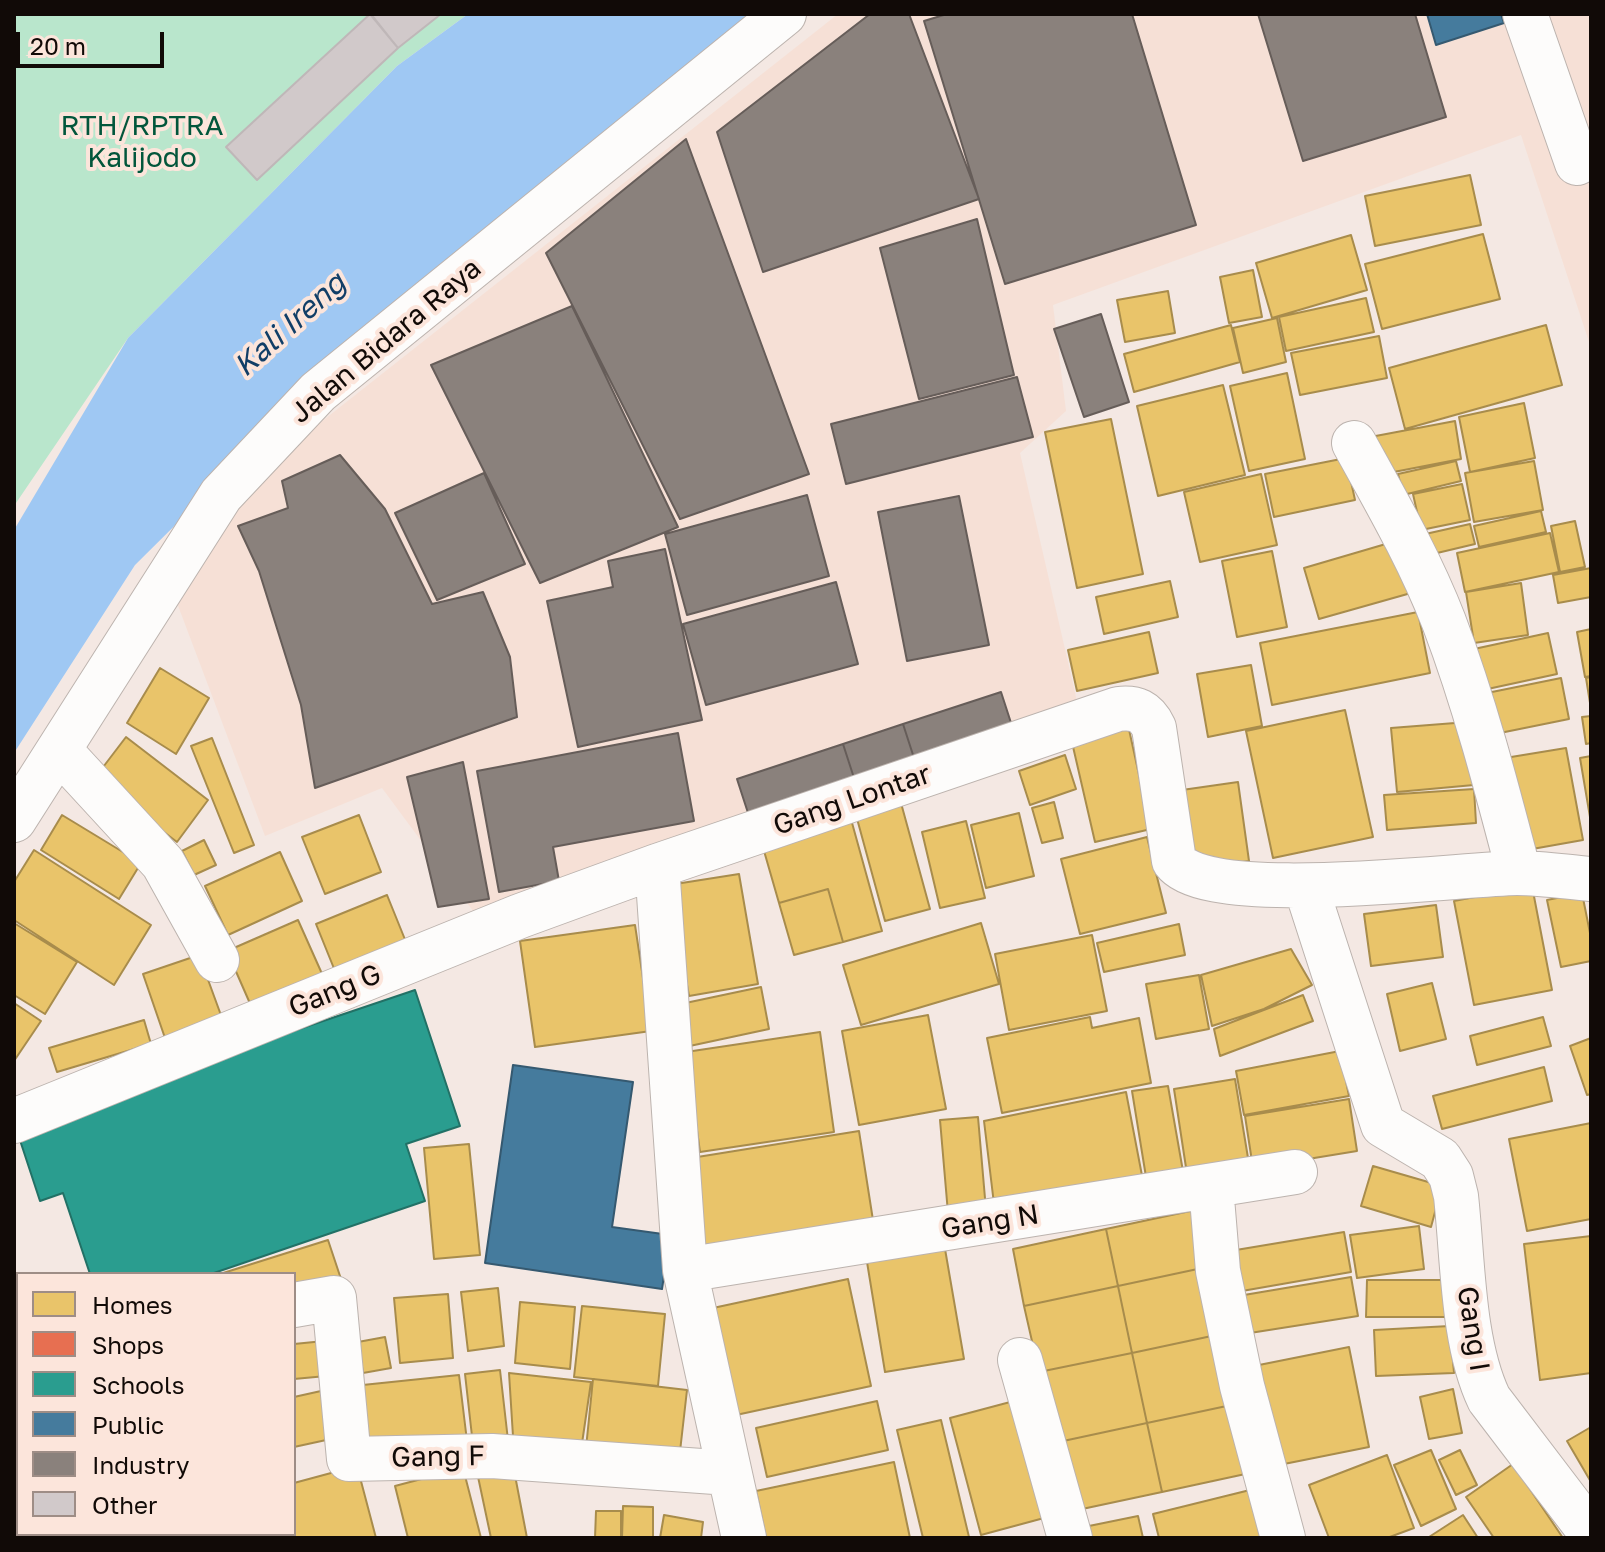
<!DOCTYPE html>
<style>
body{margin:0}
#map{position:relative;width:1605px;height:1552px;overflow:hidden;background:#f4e8e3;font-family:"Golos Text",sans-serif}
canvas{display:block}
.frame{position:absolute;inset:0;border:16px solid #110a07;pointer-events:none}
.legend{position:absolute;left:16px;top:1272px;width:280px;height:264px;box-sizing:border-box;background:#fce5db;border:2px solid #9e8d86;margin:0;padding:10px 14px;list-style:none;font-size:24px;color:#110a07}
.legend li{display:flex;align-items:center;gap:16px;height:40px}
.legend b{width:40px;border:2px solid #9e8d86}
.scale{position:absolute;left:16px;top:32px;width:148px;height:36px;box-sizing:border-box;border:4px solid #110a07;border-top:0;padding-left:10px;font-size:24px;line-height:28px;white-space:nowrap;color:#110a07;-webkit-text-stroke:6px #fce5db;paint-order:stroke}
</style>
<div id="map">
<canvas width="1605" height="1552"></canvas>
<div class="frame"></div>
<ul class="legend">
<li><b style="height:22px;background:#e9c46a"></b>Homes</li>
<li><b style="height:22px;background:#e76f51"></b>Shops</li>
<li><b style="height:22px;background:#2a9d8f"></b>Schools</li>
<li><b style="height:22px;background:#457b9d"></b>Public</li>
<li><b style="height:22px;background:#8a817c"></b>Industry</li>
<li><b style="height:22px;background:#d1c9ca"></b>Other</li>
</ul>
<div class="scale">20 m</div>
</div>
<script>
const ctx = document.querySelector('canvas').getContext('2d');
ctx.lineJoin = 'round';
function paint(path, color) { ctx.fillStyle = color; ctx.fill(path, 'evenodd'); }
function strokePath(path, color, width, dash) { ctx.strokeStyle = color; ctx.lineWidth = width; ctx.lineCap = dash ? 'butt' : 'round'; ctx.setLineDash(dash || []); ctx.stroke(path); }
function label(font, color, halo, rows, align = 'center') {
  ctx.font = font + ' "Golos Text",sans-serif'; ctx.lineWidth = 8; ctx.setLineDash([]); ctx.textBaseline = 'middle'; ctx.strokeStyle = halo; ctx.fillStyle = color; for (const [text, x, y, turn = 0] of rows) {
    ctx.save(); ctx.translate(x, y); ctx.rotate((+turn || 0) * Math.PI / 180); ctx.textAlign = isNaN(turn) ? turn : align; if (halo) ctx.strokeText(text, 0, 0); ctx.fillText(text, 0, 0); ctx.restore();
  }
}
const built = new Path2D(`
 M838 14H1591V348L1521 135 1053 305 1066 411 1020 453 1084 732 479 919 382 788 265 836 177 603 259 471Z`);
const green = new Path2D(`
 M14 14H468L397 66 128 338 14 506Z`);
const water = new Path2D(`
 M468 14H759L376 326 135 565 14 753V530L128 338 397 66Z`);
const homes = new Path2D(`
 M1470 175 1481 225 1375 246 1365 196Z
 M1483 234 1500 299 1382 329 1365 264Z
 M1351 235 1367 290 1272 318 1256 263Z
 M1253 270 1262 317 1229 323 1220 277Z
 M1168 291 1175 333 1125 342 1117 300Z
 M1366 298 1374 332 1286 351 1279 317Z
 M1277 318 1286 362 1243 373 1233 328Z
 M1231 325 1240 362 1134 392 1124 354Z
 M1546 325 1562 385 1405 429 1389 368Z
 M1379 336 1387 378 1300 395 1291 353Z
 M1287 373 1305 459 1249 471 1230 386Z
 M1223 385 1245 475 1158 496 1137 406Z
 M1524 403 1535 458 1470 472 1459 417Z
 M1111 419 1143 574 1077 588 1045 432Z
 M1455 421 1461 459 1373 476 1365 438Z
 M1346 458 1355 500 1274 517 1265 474Z
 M1456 461 1461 481 1403 495 1398 474Z
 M1534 461 1543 510 1474 522 1465 473Z
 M1261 474 1277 545 1200 562 1184 492Z
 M1462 484 1470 520 1421 530 1413 494Z
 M1541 511 1546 532 1479 547 1474 526Z
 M1575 521 1585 567 1560 572 1551 526Z
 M1470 524 1475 544 1416 558 1412 537Z
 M1550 533 1559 572 1465 592 1457 553Z
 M1396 541 1411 593 1319 619 1304 568Z
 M1272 551 1287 627 1237 637 1222 561Z
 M1591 568V597L1558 603 1553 575Z
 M1170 581 1178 617 1104 634 1096 597Z
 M1521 583 1528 635 1474 643 1466 592Z
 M1418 612 1430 673 1272 705 1260 643Z
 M1591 629V676L1585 677 1577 632Z
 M1149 632 1158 673 1077 691 1068 650Z
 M1548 633 1557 674 1483 690 1474 649Z
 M1251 665 1262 726 1208 737 1197 674Z
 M160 668 209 698 176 754 127 723Z
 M1591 677V709L1586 678Z
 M1561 678 1569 719 1495 734 1487 693Z
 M1345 710 1373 837 1273 858 1246 731Z
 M1591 716V743L1586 744 1582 717Z
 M1468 722 1474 785 1397 792 1391 728Z
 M1128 725 1151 829 1095 842 1071 738Z
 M126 737 208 800 177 842 94 779Z
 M212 738 254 845 234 853 191 746Z
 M1566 748 1583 840 1521 851 1505 758Z
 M1065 755 1076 789 1030 805 1019 771Z
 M1591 756V817H1590L1580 758Z
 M1238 782 1249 861 1185 870 1175 791Z
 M1474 789 1476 823 1387 830 1384 795Z
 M898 792 930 909 885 921 853 804Z
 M1054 802 1063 838 1042 843 1032 808Z
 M849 812 882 931 843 942 828 889 779 903 760 837Z
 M1019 813 1034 876 986 888 971 825Z
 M62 815 141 863 119 899 41 850Z
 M359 815 381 872 325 894 302 837Z
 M966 821 985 898 940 908 922 832Z
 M1147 837 1166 913 1080 934 1061 859Z
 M204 840 216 865 194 875 182 851Z
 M34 850 151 925 114 985 14 920V882Z
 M280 852 302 901 228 935 205 886Z
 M739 874 758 984 689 996 669 885Z
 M1532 886 1552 990 1474 1005 1454 901Z
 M828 889 843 942 794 955 779 903Z
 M1582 893 1591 938V961L1561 967 1547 900Z
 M387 895 406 942 335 971 316 924Z
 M1436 905 1443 957 1371 966 1364 914Z
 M298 920 323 976 252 1008 227 951Z
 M14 923 77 962 45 1014 14 995Z
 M981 923 999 984 861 1025 843 965Z
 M1179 924 1185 955 1104 972 1097 943Z
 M635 925 651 1031 535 1047 520 941Z
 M1092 935 1107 1011 1009 1030 995 954Z
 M1291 949 1312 985 1264 1009 1212 1026 1201 975Z
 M199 955 222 1018 165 1038 143 974Z
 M1199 975 1209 1029 1156 1039 1146 984Z
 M1432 983 1446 1039 1400 1051 1387 994Z
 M761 987 769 1029 685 1047 676 1005Z
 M1303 995 1313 1021 1220 1056 1214 1029Z
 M14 1003 41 1021 14 1061Z
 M928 1015 946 1109 859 1125 842 1031Z
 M1090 1017 1092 1028 1139 1018 1151 1083 1002 1113 987 1038Z
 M1543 1017 1551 1046 1477 1065 1470 1036Z
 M144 1020 151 1044 57 1072 49 1048Z
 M820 1032 834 1132 700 1152 686 1052Z
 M1591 1038V1094L1587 1095 1570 1046Z
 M1340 1051 1349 1096 1244 1115 1236 1071Z
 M1544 1067 1552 1101 1442 1129 1433 1096Z
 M1235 1079 1249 1164 1187 1174 1174 1089Z
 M1168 1086 1184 1177 1147 1183 1132 1091Z
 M1126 1092 1144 1186 994 1204 984 1121Z
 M1349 1099 1357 1151 1253 1168 1245 1116Z
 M978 1117 986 1210 948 1213 940 1120Z
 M1591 1123V1219L1527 1231 1509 1139Z
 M859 1131 875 1233 701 1261 685 1159Z
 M469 1144 480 1255 434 1259 424 1148Z
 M1373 1166 1442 1186 1431 1227 1361 1206Z
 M1195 1210 1207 1267 1118 1286 1106 1229Z
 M1419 1226 1424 1269 1357 1278 1350 1235Z
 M1106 1229 1118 1286 1024 1306 1013 1249Z
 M1344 1232 1351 1272 1242 1291 1236 1250Z
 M1591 1236V1373L1540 1380 1524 1244Z
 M328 1240 343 1285 294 1297V1274H220Z
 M945 1249 964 1359 885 1372 867 1262Z
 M1207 1267 1221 1334 1132 1353 1118 1286Z
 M1351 1277 1358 1316 1250 1333 1244 1295Z
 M848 1279 871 1386 722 1418 699 1311Z
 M1367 1280H1451L1450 1317H1366Z
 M1118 1286 1132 1353 1039 1372 1024 1306Z
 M498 1288 504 1346 468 1351 461 1292Z
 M448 1294 453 1358 400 1363 394 1298Z
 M520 1302 575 1307 570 1369 515 1363Z
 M582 1306 665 1314 658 1386 574 1377Z
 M1450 1326 1454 1373 1376 1376 1374 1330Z
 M1221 1334 1236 1404 1147 1423 1132 1353Z
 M385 1337 391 1368 363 1373 358 1342Z
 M334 1340 337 1375 294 1379V1344Z
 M1349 1347 1369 1447 1269 1467 1249 1367Z
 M1132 1353 1147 1423 1054 1443 1039 1372Z
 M500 1370 509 1449 474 1454 465 1374Z
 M509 1373 591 1382 580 1457 514 1452Z
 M459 1375 467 1441 360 1451 353 1386Z
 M593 1379 687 1390 678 1469 585 1458Z
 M330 1389 340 1437 294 1447V1397Z
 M1453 1389 1462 1433 1429 1439 1420 1397Z
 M877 1401 888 1450 767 1477 756 1428Z
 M1014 1401 1044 1518 981 1535 950 1418Z
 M1236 1404 1250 1473 1162 1492 1147 1423Z
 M941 1420 969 1537 965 1538H923L897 1430Z
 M1147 1423 1162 1492 1068 1512 1054 1443Z
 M1591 1427V1482L1567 1441Z
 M1431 1450 1456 1509 1421 1526 1394 1465Z
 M1460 1450 1477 1485 1456 1495 1439 1460Z
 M1387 1455 1414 1528 1387 1538H1329L1309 1485Z
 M894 1462 910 1538H766L756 1491Z
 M1513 1464 1563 1538H1494L1466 1497Z
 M513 1465 527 1538H491L477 1472Z
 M357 1466 376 1538H126L125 1534H294V1483Z
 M463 1468 481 1538H408L395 1486Z
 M1254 1489 1266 1538H1159L1153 1514Z
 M623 1506 653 1507V1538H622Z
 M18 1509V1534H124L125 1538H14V1510Z
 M596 1511H621V1538H595Z
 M664 1515 703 1522 701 1538H660Z
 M1463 1515 1478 1538H1430L1429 1537Z
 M1138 1516 1143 1538H1086L1084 1527Z`);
const shops = new Path2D(`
 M15 1370H18V1428Z`);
const schools = new Path2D(`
 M415 990 460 1126 406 1144 425 1201 211 1274H90L63 1193 40 1201 15 1125Z`);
const public = new Path2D(`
 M1427 14H1501L1504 23 1436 45Z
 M513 1065 633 1082 612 1227 670 1235 662 1289 485 1263Z`);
const industry = new Path2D(`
 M870 14H909L979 199 763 272 717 132Z
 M947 14H1132L1196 225 1005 284 924 21Z
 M1258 14H1415L1446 117 1303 161Z
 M686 139 809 474 680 519 546 253Z
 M977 219 1014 375 919 399 880 248Z
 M572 306 678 527 540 583 431 365Z
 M1101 314 1129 402 1084 417 1054 329Z
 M1017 377 1033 437 846 484 831 424Z
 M340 455 385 509 432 604 483 592 510 657 517 717 315 788 301 705 259 571 238 526 288 508 282 481Z
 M484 473 525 564 437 600 395 513Z
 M807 495 829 576 687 615 665 534Z
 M959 496 989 645 907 661 878 512Z
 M665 549 702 720 578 747 547 601 613 587 608 561Z
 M836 582 858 664 706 705 683 624Z
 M1001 692 1013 729 915 761 903 724Z
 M903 724 915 761 855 781 843 744Z
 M678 733 694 821 553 847 559 881 499 892 477 771Z
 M843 744 855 781 749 816 737 779Z
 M463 762 489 899 438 907 407 777Z`);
const building = new Path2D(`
 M370 14 398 48 257 180 226 147Z
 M371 14H441L398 48Z`);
const minor = new Path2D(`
 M1525 14 1577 163
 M1354 443C1386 501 1420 560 1444 622 1475 704 1497 789 1519 873
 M59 750 163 863 217 960
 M14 820 221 495 318 392 784 14
 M657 866 685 1270 744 1538
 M1306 887 1383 1125 1440 1159 1451 1176 1456 1196C1463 1259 1462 1342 1489 1399L1591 1533
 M14 1121 520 916 657 866 1118 709C1136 707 1146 711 1154 728L1174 861C1208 907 1456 874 1517 873 1542 873 1567 877 1591 879
 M1211 1186 1218 1271 1242 1386 1283 1538
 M685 1270 1295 1172
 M294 1305 334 1298 349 1459 492 1456 729 1473
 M14 1345 18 1346
 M1020 1360 1070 1538`);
const parkNames = [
 ["RTH/RPTRA",142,126],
 ["Kalijodo",142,158]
];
const streetNames = [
 ["Jalan Bidara Raya",386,341,-40],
 ["Gang Lontar",852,800,-19],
 ["Gang G",335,991,-22],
 ["Gang N",990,1222,-9],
 ["Gang I",1473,1329,81],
 ["Gang F",438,1457,-1]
];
const waterNames = [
 ["Kali Ireng",290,325,-42]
];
paint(built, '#f6e0d6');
paint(green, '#b9e6cc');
paint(water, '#9fc8f3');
paint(homes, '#e9c46a');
strokePath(homes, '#a88c4c', 2);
paint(shops, '#e76f51');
strokePath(shops, '#a7513b', 2);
paint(schools, '#2a9d8f');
strokePath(schools, '#227166', 2);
paint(public, '#457b9d');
strokePath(public, '#355970', 2);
paint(industry, '#8a817c');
strokePath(industry, '#665d59', 2);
paint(building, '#d1c9ca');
strokePath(building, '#bfb7b8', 2);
strokePath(minor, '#bcb3ae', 46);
strokePath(minor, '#fdfcfb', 44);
label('28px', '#02563b', '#fce5db', parkNames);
label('28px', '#110a07', '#fce5db', streetNames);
label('italic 30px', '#113e67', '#fce5db', waterNames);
</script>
